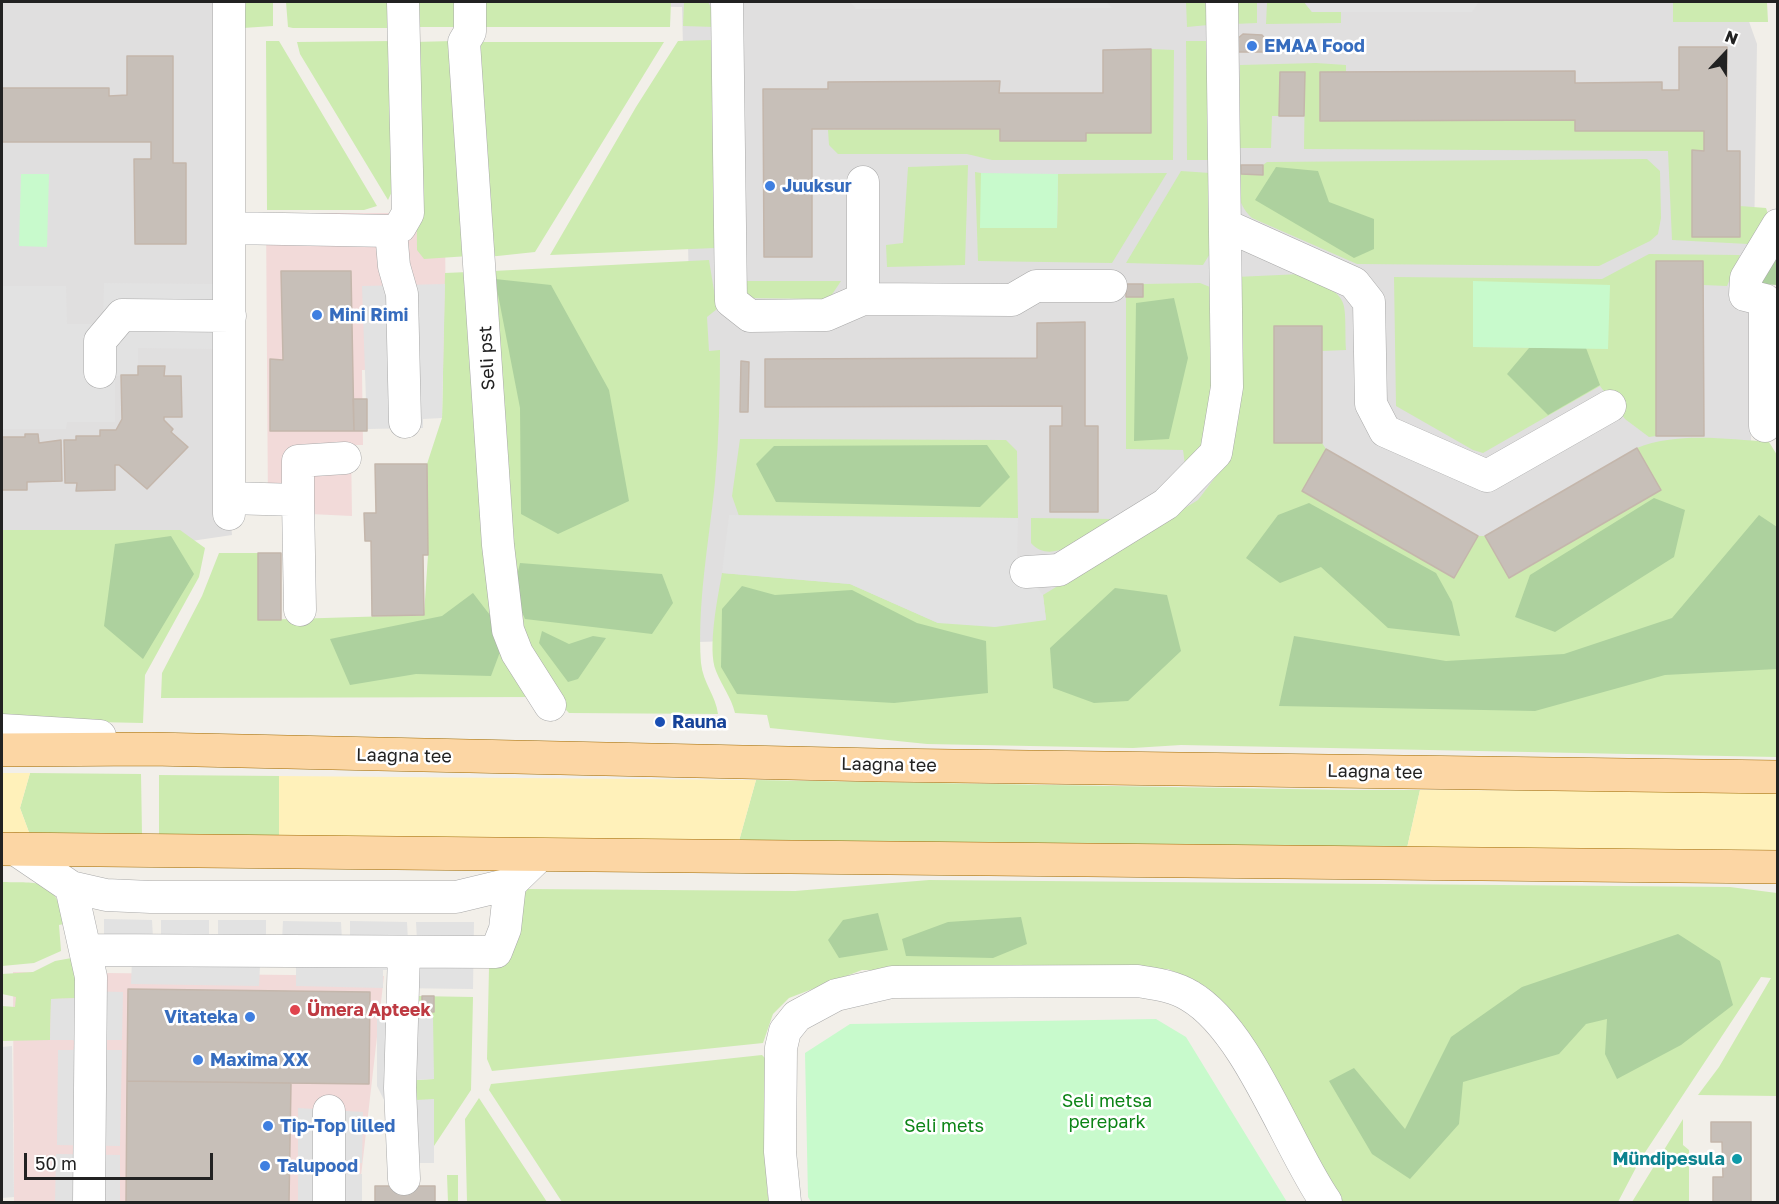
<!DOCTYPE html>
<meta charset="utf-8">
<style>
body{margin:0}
#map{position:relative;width:1779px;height:1204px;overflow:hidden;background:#f2efe9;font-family:"Golos Text",sans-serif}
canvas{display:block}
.frame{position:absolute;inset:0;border:3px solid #222;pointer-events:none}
.north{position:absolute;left:1695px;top:24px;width:60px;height:60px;-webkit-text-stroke:4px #fff;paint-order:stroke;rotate:22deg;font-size:16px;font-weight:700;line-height:24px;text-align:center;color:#222}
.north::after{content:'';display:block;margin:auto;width:21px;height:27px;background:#222;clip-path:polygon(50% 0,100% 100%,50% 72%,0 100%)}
.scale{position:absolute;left:24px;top:1153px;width:189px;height:27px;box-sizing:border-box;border:3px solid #222;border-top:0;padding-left:8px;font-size:18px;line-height:21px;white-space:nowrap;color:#222;-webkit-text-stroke:4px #fff;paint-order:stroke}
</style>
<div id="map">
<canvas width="1779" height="1204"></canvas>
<div class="frame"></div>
<div class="north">N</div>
<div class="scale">50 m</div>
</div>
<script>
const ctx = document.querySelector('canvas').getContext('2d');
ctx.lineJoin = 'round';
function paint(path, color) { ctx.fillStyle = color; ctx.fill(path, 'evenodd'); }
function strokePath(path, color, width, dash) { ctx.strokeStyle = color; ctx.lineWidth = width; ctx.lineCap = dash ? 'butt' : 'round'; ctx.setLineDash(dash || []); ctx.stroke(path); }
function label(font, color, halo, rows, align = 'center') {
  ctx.font = font + ' "Golos Text",sans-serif'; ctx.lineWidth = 5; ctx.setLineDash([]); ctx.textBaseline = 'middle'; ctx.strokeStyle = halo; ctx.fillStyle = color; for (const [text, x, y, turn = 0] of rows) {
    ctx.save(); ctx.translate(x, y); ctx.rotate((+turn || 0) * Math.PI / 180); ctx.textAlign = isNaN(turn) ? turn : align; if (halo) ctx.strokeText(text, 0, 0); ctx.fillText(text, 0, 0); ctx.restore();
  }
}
const residential = new Path2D(`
 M2 2H234L229 498 232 535 2 569Z
 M305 2H1742L1757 44 1750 510 1393 620 698 642 682 7Z`);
const commercial = new Path2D(`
 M266 213H445L446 369 362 370 363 445H351L352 516 268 512Z
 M13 972 384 976 358 1202H14Z`);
const grass = new Path2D(`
 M246 2H273V26L243 28Z
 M286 2H389L392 28H293L288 27Z
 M418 2H463V27H415Z
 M476 2H671L670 27H477Z
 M684 2H708L713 11 714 27 683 26Z
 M1186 2H1205L1208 25 1187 27Z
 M1238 2H1257V23L1234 24Z
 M1267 2H1304L1312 12H1341V23L1266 24Z
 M1673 2H1767L1768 22H1673Z
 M713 40 715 248 550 255 636 107 678 41Z
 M266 41H279L377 206 364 210H267Z
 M393 41 396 183 388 200 300 54 297 42Z
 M453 41 469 256 424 259 417 250 415 42Z
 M1186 41H1209V160H1187Z
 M473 42H664L535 252 488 257Z
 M1151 49 1174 50 1173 160H992L967 154H838L829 145 828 130 1000 129V141H1086V133H1150Z
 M1316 63 1346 65V72L1320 121 1575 120 1576 131H1704V151H1692V237H1740V206L1766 208 1768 214 1748 244 1672 240 1668 151 1304 149 1305 72H1280L1279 116H1272L1271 148H1239L1240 65Z
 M1647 159 1660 171 1661 218 1658 234 1650 241 1599 266 1357 264 1252 218C1235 202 1238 187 1239 165H1241V174L1262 175 1263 165 1267 162Z
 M968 165 965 265 887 267 886 245 903 243 908 167Z
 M1181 171 1210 173 1211 252 1203 265 1126 263Z
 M975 172 981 173V228H1057L1058 174 1167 173 1112 263 978 261Z
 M1649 254 1740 255 1727 286 1703 285V261H1656V436L1649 437 1625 419 1600 386 1483 453 1473 450 1396 406 1394 277 1602 279ZM1473 281 1608 348 1473 347Z
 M709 260 717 309 707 317 709 351 720 350C720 394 719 438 715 482 709 542 697 603 701 663 703 683 716 696 718 714L569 713 551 694 520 652 493 271Z
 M468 272 492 579 539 697 161 698 162 673 202 596 219 553H258V620L424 615 428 555 427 464 442 418 445 273Z
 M1301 274C1352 299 1344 294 1346 350L1322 351 1321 326H1274L1275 443H1322L1326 449 1302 491 1454 578 1478 536H1485L1510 578 1660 490 1637 448C1676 432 1727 439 1769 442L1777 455 1776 757 1181 745 1133 748 927 744 770 728 767 715 735 713C731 697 722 686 716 671 707 649 718 596 722 573L850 584 938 623 1046 619 1043 595 1198 500 1220 471 1236 277Z
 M744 281H841L829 299 745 298Z
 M1200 283 1210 287 1212 416 1208 434 1186 472 1183 450 1126 449V297H1143V284Z
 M740 439 1006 440 1017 451 1018 518 739 516 732 496Z
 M1031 518 1113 519C1091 532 1053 568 1031 543Z
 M2 530H180L205 548 199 577 145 675 143 723 2 720Z
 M30 773 141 774 142 835H30L20 808Z
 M159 775 279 776V837L159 836Z
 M756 780 1349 790H1420L1407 848 739 841Z
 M929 880 1730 887 1777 893V1096L1698 1095 1719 1067 1771 978 1761 977 1640 1160 1618 1202H1343L1234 1017 1205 986 1168 969 862 970 789 998 773 1014 763 1043 492 1071 487 1059 489 968 509 961 516 940 518 902 528 889 795 891Z
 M2 882C47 883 49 878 68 923L59 925 61 951 34 963 2 966Z
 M77 957 80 998 51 999 50 1040 2 1041V1006L15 1007 16 997 2 994V974L33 972 55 961Z
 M416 996 473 997 471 1090 434 1146V1100H415V1080L433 1079 432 1017H416Z
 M762 1055 766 1059 767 1192 770 1202H562L489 1090 491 1084Z
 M479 1098 547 1202H467L465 1119Z
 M1683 1119V1145L1689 1150V1202H1632Z
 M447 1175H458V1202H448Z`);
const forest = new Path2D(`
 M1276 167 1318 171 1329 202 1374 219V249L1354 258 1255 200Z
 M1777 253V285L1760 284Z
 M495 279 551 285 609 390 629 501 558 534 521 514 520 408Z
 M1174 298 1188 358 1169 439 1134 441 1136 303Z
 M1529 348H1586L1600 385 1548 415 1507 374Z
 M987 445 1010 477 980 507 776 502 756 464 774 446Z
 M1654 498 1685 510 1674 557 1555 632 1515 617 1530 575Z
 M1309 503 1436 573 1452 602 1460 636 1388 628 1321 567 1280 583 1246 558 1278 515Z
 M1759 515 1777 527V669L1665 675 1535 711 1279 706 1294 636 1446 661 1564 654 1672 618Z
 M171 536 194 574 143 659 104 626 115 544Z
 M520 563 662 574 673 603 652 634 525 619 513 593Z
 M742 586 775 595 852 590 917 623 986 641 988 693 894 703 737 694 721 667 722 609Z
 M1115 588 1167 595 1181 651 1128 701 1094 703 1053 688 1050 648Z
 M473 593 506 636 491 676 416 674 350 685 330 639 442 616Z
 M542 631 569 644 593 636 606 638 578 679 568 682 539 643Z
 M878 913 888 950 839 958 828 940 843 920Z
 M1021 917 1027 944 993 958 906 956 902 939 948 922Z
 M1678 934 1720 961 1733 1005 1681 1045 1617 1079 1605 1054 1607 1019 1586 1024 1559 1054 1463 1082 1459 1124 1410 1179 1372 1154 1329 1081 1354 1068 1405 1129 1451 1037 1522 987Z`);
const sand = new Path2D(`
 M2 773H30L20 808 30 835 2 834Z
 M279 776 756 780 739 841 279 837Z
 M1420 790 1777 792V850L1407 848Z`);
const park = new Path2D(`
 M981 173 1058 174 1057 228H980Z
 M21 174H49L47 247 19 246Z
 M1473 281 1610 285 1608 349 1473 347Z
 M1156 1019 1186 1037 1287 1202H811L808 1197 805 1053 850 1024Z`);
const parking = new Path2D(`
 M850 2H1106L1113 8 856 9Z
 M1304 2H1479L1472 12H1312Z
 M104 283 214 284 213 349 138 348V375L115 376V422H67L66 429H2V286H66L67 324H103Z
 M445 284 442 418 423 419V428L367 429 362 286Z
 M729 515 1018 518 1017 560 1043 595 1046 620 995 627 938 623 850 584 722 573Z
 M104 919 152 920 153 938H161V920H209V938L218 939V920H266V940L282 941 283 921 341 922 342 940H350V921L407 922 408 941H417L416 922H474L473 989 394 988V970H383V988L296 986V967L260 966 259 986 131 984 132 959 104 938Z
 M82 991 123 992 122 1040H106L104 1047 106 1050H122L120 1146 57 1145 58 1050H73L76 1043 73 1040H50L51 999 80 998Z
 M377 1017H433L434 1079 415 1080 416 1100 434 1099V1163H389L388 1108 377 1086Z
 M12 1046 14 1197 2 1198V1047Z
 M298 1108 363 1112 362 1163 343 1165V1171L346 1173 362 1174V1202H298Z
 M56 1154 120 1155V1202H55Z`);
const building = new Path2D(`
 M1243 34 1262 35 1267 41V52H1237V39Z
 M1679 47H1727V151H1740V237H1692V150L1704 151V131H1575V120L1320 121V72L1575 71V83L1662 82V90H1679Z
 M1151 49V133H1086V141H1000V129H812V257H764L763 89H828V82L1000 81 999 93H1103V50Z
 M127 56H173V163H186V244H135L134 159H151V142H2V88H109V96L127 95Z
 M1280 72H1305L1304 116H1279Z
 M1241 165H1263V175L1241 174Z
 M1656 261H1703L1704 436H1656Z
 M281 271H351L354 431H270V359L283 360Z
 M1126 284H1143V297H1126Z
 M1085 322V426H1098V512H1050V426H1062V406L765 407V359L1037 358V323Z
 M1274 326H1322V443H1274Z
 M741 361 749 362 748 412H740Z
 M138 366H165L164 376H181L182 417H164V420L173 429 171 432 188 447 147 489 119 465H115V490L76 491 77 483H65L64 440H76V436H100V430H116L122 419 121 375H138Z
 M353 399H367V431H354Z
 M25 434H38L39 443 61 440 62 481 27 482V490H2V437H25Z
 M1637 448 1661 490 1509 578 1485 536Z
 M1326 449 1478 536 1454 578 1302 491Z
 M375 464H427L428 555H423L424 615 372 616 371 541H365L364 513H376Z
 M258 553H281V620H258Z
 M128 989 370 992 369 1084 127 1081Z
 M422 996H434V1012H422Z
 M127 1081 291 1083 289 1202H126Z
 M1711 1122H1751V1202H1713V1177H1723L1722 1142H1711Z
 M375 1186H435V1202H375Z`);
const minor = new Path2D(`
 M229 2V514
 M470 2V32L464 42 498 545 508 630 517 653 550 705
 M727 2 731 301 750 316 826 315 863 299 1012 300 1036 286H1111
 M1225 225 1354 283 1369 302 1371 404 1385 431 1487 476 1610 406
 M230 228 391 231 400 227 408 213 403 2
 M391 231 394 266 402 294 405 422
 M863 299V182
 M100 372V341L122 315 230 316
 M1765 426V300L1745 295 1746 278 1778 225
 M229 498 298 500 300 610
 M298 500V461L345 458
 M1026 572 1059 570 1166 504 1216 453 1227 387 1222 2
 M2 730 100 736
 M15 849 71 887 106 895 151 897H456L510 884 540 855
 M71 887 91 977 89 1202
 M85 950 496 952 505 929 510 884
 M404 1179 400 1088 404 953
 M329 1202V1111
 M785 1202 780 1152 781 1048 785 1031 797 1016 836 995 892 982 1138 981C1156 984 1174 986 1190 996 1248 1030 1287 1146 1326 1202`);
const major = new Path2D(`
 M2 750 151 749 879 765 1778 777
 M2 849 1778 867`);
const markers = [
 [1252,46,6,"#3f7fe0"],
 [770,186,6,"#3f7fe0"],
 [317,315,6,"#3f7fe0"],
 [660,722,6,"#1a4fb4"],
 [295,1010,6,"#e0444e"],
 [250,1017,6,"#3f7fe0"],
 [198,1060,6,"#3f7fe0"],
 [268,1126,6,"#3f7fe0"],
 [1737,1159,6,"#0f9aa8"],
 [265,1166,6,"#3f7fe0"]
];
const shopNames = [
 ["EMAA Food",1264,46],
 ["Juuksur",782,186],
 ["Mini Rimi",329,315],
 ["Vitateka",238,1017,"right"],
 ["Maxima XX",210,1060],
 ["Tip-Top lilled",280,1126],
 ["Talupood",277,1166]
];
const streetNames = [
 ["Seli pst",487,358,-93],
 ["Laagna tee",404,756,1],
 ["Laagna tee",889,765,1],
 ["Laagna tee",1375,772,1]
];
const transitNames = [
 ["Rauna",672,722]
];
const healthNames = [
 ["Ümera Apteek",307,1010]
];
const parkNames = [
 ["Seli metsa",1107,1101],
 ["perepark",1107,1122],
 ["Seli mets",944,1126]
];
const cultureNames = [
 ["Mündipesula",1725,1159]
];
paint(residential, '#e0dfdf');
paint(commercial, '#f2dad9');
paint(grass, '#cdebb0');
paint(forest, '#add19e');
paint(sand, '#fff1ba');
paint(park, '#c8facc');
paint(parking, '#e2e2e2');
paint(building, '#c7bfb8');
strokePath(building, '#c4b6ab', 1.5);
strokePath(minor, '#a9a9a9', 33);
strokePath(major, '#a06b00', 34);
strokePath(minor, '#fff', 32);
strokePath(major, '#fcd6a4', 33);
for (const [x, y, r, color] of markers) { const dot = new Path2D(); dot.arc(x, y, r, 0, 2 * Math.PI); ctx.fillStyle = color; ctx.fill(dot); strokePath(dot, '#fff', 2); }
label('bold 18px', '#366cbe', '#fff', shopNames, 'left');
label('18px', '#222', '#fff', streetNames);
label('bold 18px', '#164399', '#fff', transitNames, 'left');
label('bold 18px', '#be3a42', '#fff', healthNames, 'left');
label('18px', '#0c8416', '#fff', parkNames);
label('bold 18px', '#0d838f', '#fff', cultureNames, 'right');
</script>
